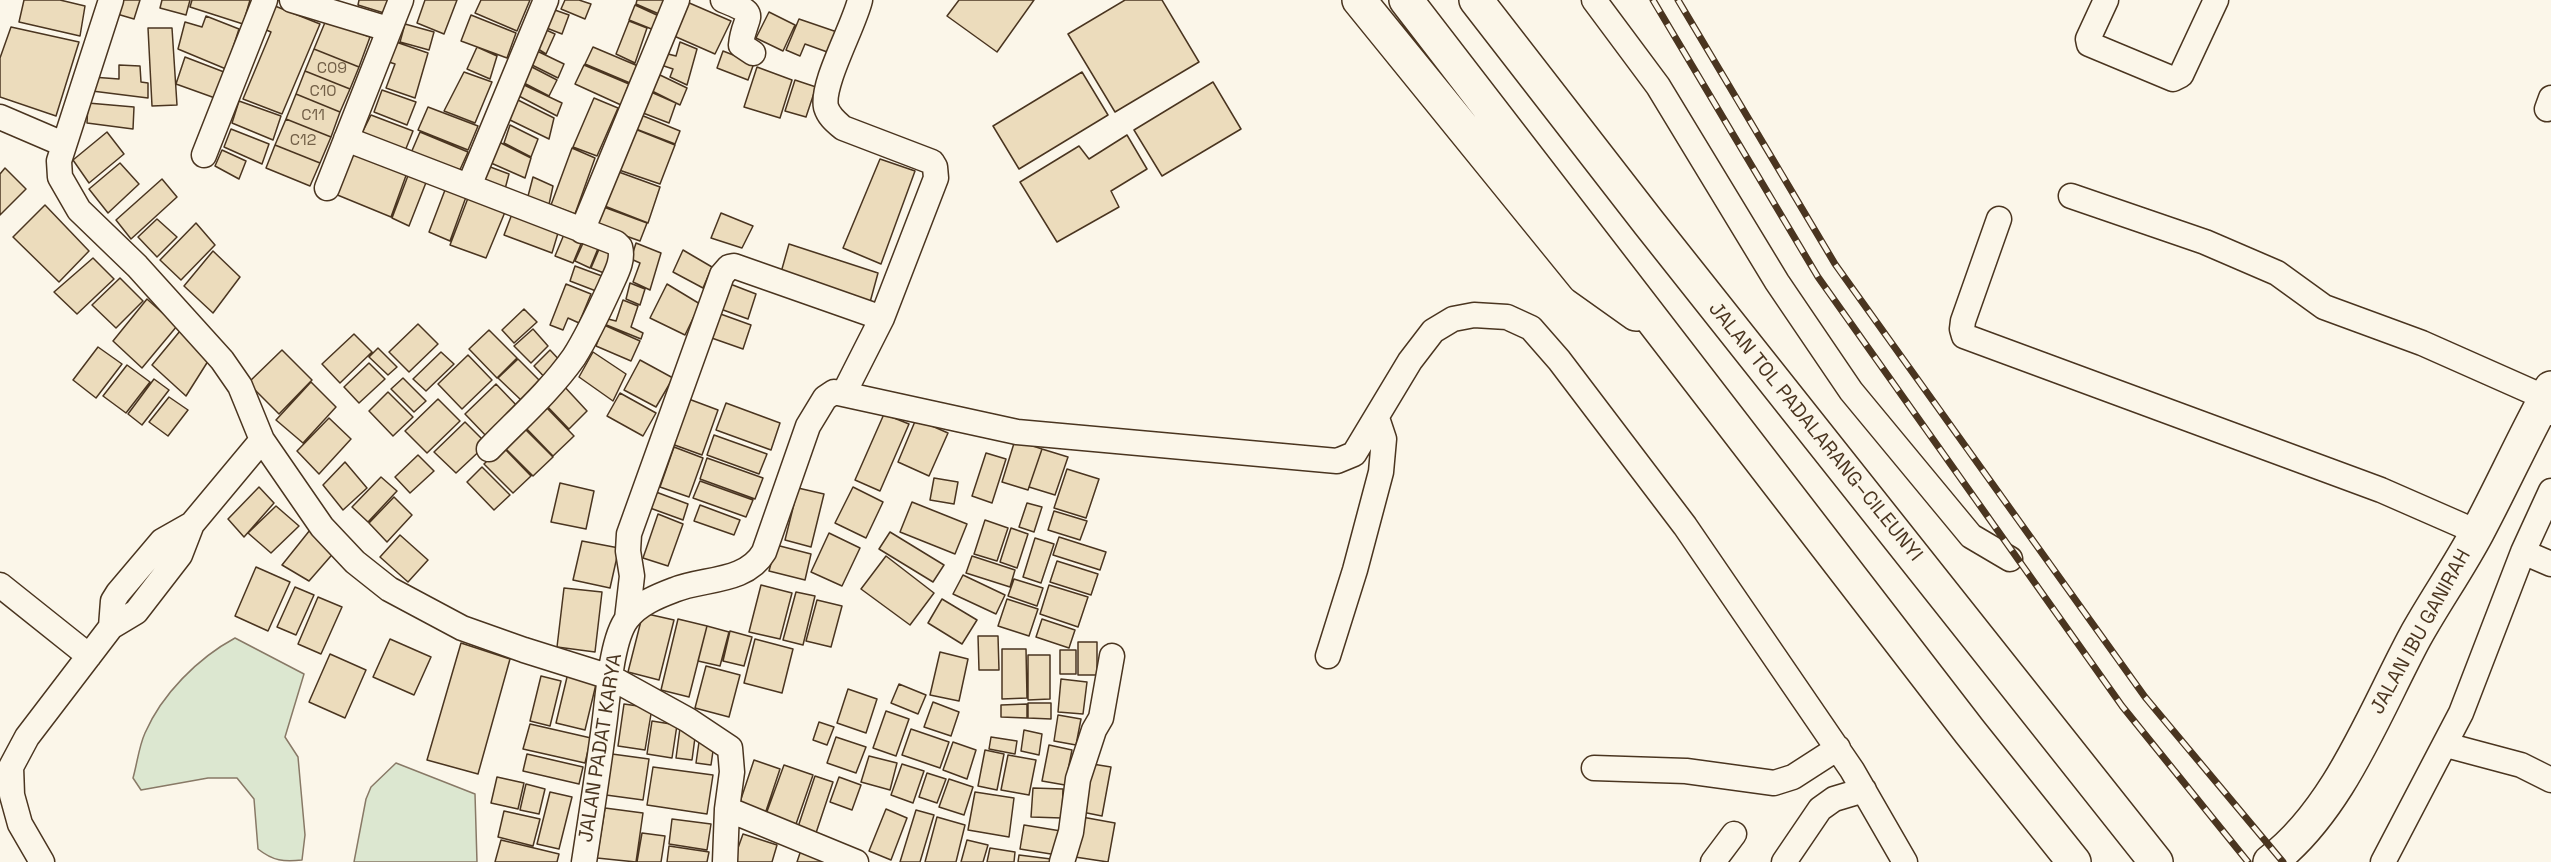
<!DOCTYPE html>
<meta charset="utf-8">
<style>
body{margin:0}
canvas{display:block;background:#fbf6e9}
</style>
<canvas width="2551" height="862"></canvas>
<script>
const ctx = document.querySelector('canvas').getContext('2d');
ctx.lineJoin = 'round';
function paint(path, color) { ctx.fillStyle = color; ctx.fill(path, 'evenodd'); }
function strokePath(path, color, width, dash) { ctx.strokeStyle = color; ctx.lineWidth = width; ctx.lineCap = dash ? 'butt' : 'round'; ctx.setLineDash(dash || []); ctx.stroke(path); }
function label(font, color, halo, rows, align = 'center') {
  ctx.font = font + ' "Space Grotesk",sans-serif'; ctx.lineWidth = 4.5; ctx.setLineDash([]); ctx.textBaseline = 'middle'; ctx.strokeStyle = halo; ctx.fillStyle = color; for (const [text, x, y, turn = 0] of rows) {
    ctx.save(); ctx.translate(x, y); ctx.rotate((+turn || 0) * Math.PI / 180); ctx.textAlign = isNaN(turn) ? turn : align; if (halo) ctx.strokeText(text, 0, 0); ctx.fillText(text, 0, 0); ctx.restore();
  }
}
const green = new Path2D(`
 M235 638 304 674 285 737 298 757 305 835 302 860C284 862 273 861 258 849L254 799 237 778H208L141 790 133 778C137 764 139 746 145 733 162 694 198 658 235 638Z
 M396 763 475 794 477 862H354L366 799 371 787Z`);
const building = new Path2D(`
 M24 0H60L85 6 80 36 19 22Z
 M122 0H140L134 19 117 14Z
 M162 0H190L186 15 160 8Z
 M192 0H250L243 24 190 7Z
 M359 0H389L384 13 358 5Z
 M425 0H457L444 34 417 23Z
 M481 0H530L517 31 475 13Z
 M565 0H579L591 4 585 19 561 9Z
 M637 0H664L659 14 636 4Z
 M959 0H1034L997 52 947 16Z
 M1125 0H1162L1199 62 1115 112 1068 34Z
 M687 2 731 21 715 54 674 36Z
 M635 5 659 16 654 30 629 20Z
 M275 6 320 24 282 114 243 99 271 32 264 29Z
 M552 9 569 15 562 34 544 27Z
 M769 12 795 25 783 51 756 38Z
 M471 15 516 33 507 58 461 41Z
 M206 16 239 29 226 69 178 49 185 22 202 27Z
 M799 19 837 32 830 53 805 44 800 56 786 50Z
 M326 20 370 37 359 67 314 49Z
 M629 21 647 28 635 63 616 54Z
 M405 24 434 32 429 50 400 42Z
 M11 27 79 42 56 116 0 97V58Z
 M148 28H172L177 105 152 106Z
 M544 29 555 34 546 54 535 47Z
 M396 42 428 53 415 98 386 88 395 64 389 62Z
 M680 42 697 49 687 85 670 77 673 69 661 65 664 53 676 56Z
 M477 47 497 56 490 79 467 69Z
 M593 47 638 66 630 83 585 64Z
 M314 49 359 67 350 89 305 71Z
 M535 50 564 64 558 78 530 64Z
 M723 51 754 63 748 80 717 68Z
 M185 57 224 72 215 98 176 84Z
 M119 65 140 66 141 82 148 83V98L92 91V77L119 79Z
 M528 65 557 80 549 96 520 81Z
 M584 65 629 84 621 105 575 84Z
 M757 67 792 80 780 118 744 107Z
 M305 71 350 89 340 112 296 94Z
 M464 72 492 82 475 123 444 111Z
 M1082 72 1108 115 1019 169 993 126Z
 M660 75 687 88 680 105 652 91Z
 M795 80 816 87 806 117 785 111Z
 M1213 82 1241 129 1162 176 1134 130Z
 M522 84 562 103 557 116 517 95Z
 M382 90 416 102 407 125 374 112Z
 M651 92 676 103 669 123 643 113Z
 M296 94 340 112 331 137 286 119Z
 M594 98 618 108 597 156 573 147Z
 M516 99 554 118 549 139 508 119Z
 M239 101 281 116 273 140 232 123Z
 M88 103 134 107 133 129 87 123Z
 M428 107 478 126 468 150 418 130Z
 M371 115 413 131 405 151 362 133Z
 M641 115 680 131 675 144 636 129Z
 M286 119 331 137 320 163 275 145Z
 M510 125 538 139 531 157 504 143Z
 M231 129 269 144 262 164 224 147Z
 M635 129 675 145 660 184 619 170Z
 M107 132 124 154 89 183 73 160Z
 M420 132 468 152 458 174 411 153Z
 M1127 135 1147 169 1111 191 1119 207 1057 242 1020 182 1079 146 1089 159Z
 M499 142 531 158 525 178 491 163Z
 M275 145 320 163 310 186 266 168Z
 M572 148 595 158 575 214 551 205Z
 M354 149 408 170 391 217 335 194Z
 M222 150 246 161 239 179 215 166Z
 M880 159 915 171 881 264 843 248Z
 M120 163 139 184 108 213 89 189Z
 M485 165 509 174 505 189 480 179Z
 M5 168 26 189 0 215V174Z
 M616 171 660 187 648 223 602 205Z
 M409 173 427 180 409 226 392 218Z
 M533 177 553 186 548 209 527 200Z
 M162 179 177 197 131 239 116 220Z
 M445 190 466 197 450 241 429 232Z
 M468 198 505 212 486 258 450 245Z
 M45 205 89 251 59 282 13 237Z
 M601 206 647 223 640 241 595 225Z
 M721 213 753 226 742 248 711 238Z
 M512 214 558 233 552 253 504 235Z
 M157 219 177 237 157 257 138 237Z
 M196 223 215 245 181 280 160 260Z
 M565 232 583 239 573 263 555 256Z
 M584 241 599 246 590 268 575 261Z
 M636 243 661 253 650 290 633 282 640 263 631 259Z
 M789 244 878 273 869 306 780 276Z
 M600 247 613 252 604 273 591 268Z
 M683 250 712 267 703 288 673 272Z
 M213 251 240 277 213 313 184 286Z
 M93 258 114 279 77 314 54 292Z
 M575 266 602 276 596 291 570 281Z
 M120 278 143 301 116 328 92 305Z
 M725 282 756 294 748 319 715 307Z
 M630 283 645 289 640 305 626 299Z
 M566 284 591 294 579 323 568 318 563 330 550 325Z
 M667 284 700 304 685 335 650 318Z
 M147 299 177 326 142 368 113 341Z
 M623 300 638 306 631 327 643 333 641 339 604 324 608 319 616 321Z
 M524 309 537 322 514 343 502 330Z
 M715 312 751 325 743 349 706 336Z
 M418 324 438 344 409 372 389 352Z
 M604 325 640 341 631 361 596 346Z
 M533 329 548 346 531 363 514 346Z
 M489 330 517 358 497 378 469 349Z
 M180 331 210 358 186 396 152 365Z
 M354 334 372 352 340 383 322 364Z
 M98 347 122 364 96 398 73 380Z
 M378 348 397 367 388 375 369 357Z
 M282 350 312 380 279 414 248 383Z
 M550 350 565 366 550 383 534 366Z
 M441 352 454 364 426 391 413 379Z
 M593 352 626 374 613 401 579 377Z
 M468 355 492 380 462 409 438 384Z
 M518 359 540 381 521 400 498 378Z
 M640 360 673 378 656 407 624 390Z
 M369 363 385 379 359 403 344 387Z
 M127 365 150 382 126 413 103 396Z
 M403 378 426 401 414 412 391 389Z
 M154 379 169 390 142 425 128 414Z
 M311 382 336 407 303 443 276 420Z
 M496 384 520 409 489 439 465 414Z
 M562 384 587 411 569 429 543 402Z
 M388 392 413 417 393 436 369 411Z
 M620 393 656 413 643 436 607 416Z
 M169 397 188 410 168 436 149 422Z
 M686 398 718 410 702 455 669 443Z
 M438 399 460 421 427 453 405 431Z
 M726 403 780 423 771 450 716 430Z
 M544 405 574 436 553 456 523 425Z
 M884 414 909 424 880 491 855 480Z
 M329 418 351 439 319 474 297 451Z
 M916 419 948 433 929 476 898 462Z
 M465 422 487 444 456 473 434 452Z
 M523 427 553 457 533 476 503 446Z
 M714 435 767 454 759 474 707 455Z
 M1015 440 1042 449 1028 490 1002 482Z
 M502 446 531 476 513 493 484 464Z
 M674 447 703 458 689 497 660 487Z
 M1042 449 1068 457 1055 495 1029 487Z
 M986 453 1006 459 992 503 972 496Z
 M418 455 434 471 410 493 395 477Z
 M707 458 763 478 755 499 700 479Z
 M345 462 367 488 343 510 323 485Z
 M482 467 510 495 494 510 467 482Z
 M1067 469 1099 479 1086 518 1054 508Z
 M381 477 397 491 368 522 352 507Z
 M934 478 958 482 954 504 930 500Z
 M700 481 753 500 746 517 693 498Z
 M560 483 594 491 586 529 551 522Z
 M259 487 274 503 244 537 228 519Z
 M853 487 883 502 866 538 835 523Z
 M798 488 824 494 811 547 785 540Z
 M656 492 688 504 683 520 650 508Z
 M394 497 412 515 387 542 369 523Z
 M912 502 967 524 955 554 900 532Z
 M1027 503 1042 507 1034 532 1019 527Z
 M700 505 740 520 734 535 694 521Z
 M276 506 299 526 271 553 248 533Z
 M1054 511 1087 521 1080 540 1048 530Z
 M658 514 683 524 668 566 643 558Z
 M985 520 1008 528 997 561 974 554Z
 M1011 528 1028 534 1017 568 1000 562Z
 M310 530 337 549 309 581 282 565Z
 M890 532 944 565 933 582 879 549Z
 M829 533 860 548 842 586 811 572Z
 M400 535 428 560 408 582 380 557Z
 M1059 537 1106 552 1100 570 1053 555Z
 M1035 538 1054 544 1041 583 1023 577Z
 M582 541 619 548 610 588 573 580Z
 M776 545 811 554 805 580 769 571Z
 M886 556 934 593 910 625 861 589Z
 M972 556 1015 570 1010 587 966 573Z
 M1057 561 1098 574 1091 595 1050 582Z
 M256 567 290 582 268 631 235 616Z
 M963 575 1005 595 996 614 953 594Z
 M1014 579 1043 588 1037 606 1008 596Z
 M761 585 792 593 780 639 749 632Z
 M1049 585 1088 597 1078 627 1040 614Z
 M295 587 314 595 296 635 277 627Z
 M564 588 602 592 595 652 557 647Z
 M796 592 815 596 803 645 783 640Z
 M318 597 342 607 321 654 298 644Z
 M942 599 977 620 962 644 928 623Z
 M1007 599 1038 609 1029 636 998 626Z
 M817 600 842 606 831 647 806 641Z
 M643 613 674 620 659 680 628 672Z
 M678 619 707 626 689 697 661 690Z
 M1042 619 1075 630 1069 648 1036 637Z
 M707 626 729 632 720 666 698 661Z
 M730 631 752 637 744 666 723 661Z
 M978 636H998L999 670H979Z
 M390 639 431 657 414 695 373 677Z
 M755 639 793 649 782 693 744 683Z
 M1078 642H1097V675H1078Z
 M461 643 510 659 478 774 427 760Z
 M1002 649H1026L1027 698 1002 699Z
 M1060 650H1076V674H1060Z
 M940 652 968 659 959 701 930 695Z
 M330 654 366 670 345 718 309 702Z
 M1028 655H1050V699L1028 700Z
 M706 666 740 675 729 717 695 708Z
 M568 673 597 680 585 730 556 723Z
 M541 676 561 681 550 726 530 721Z
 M1061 679 1087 682 1083 714 1058 712Z
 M899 684 926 695 918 714 891 703Z
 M848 689 877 699 866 733 837 723Z
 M933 702 959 712 951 736 924 727Z
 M1028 703H1051V719L1028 718Z
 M624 704 652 708 645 750 618 746Z
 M1027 704V718L1001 717V705Z
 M886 711 909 719 896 756 873 748Z
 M1058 715 1081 719 1076 745 1054 741Z
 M652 721 677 725 672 758 647 754Z
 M819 722 834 727 827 745 813 740Z
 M530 724 591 738 585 763 523 749Z
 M680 728 696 730 692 760 676 758Z
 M911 729 949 742 940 768 902 755Z
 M1024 730 1042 734 1039 755 1021 751Z
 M836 737 866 747 856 773 827 763Z
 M991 737 1017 741 1015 754 989 749Z
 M699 742 714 744 711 765 696 763Z
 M953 742 976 750 967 779 943 770Z
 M1049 745 1072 750 1065 785 1042 781Z
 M985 750 1004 754 997 790 978 786Z
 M527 754 583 767 579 784 523 771Z
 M612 754 649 759 643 800 606 795Z
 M1008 755 1036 760 1029 795 1001 790Z
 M869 756 897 763 890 790 861 782Z
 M754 760 780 769 764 817 738 808Z
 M1086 763 1111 767 1102 816 1077 811Z
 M902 764 924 771 913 803 891 795Z
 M784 765 813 775 795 827 765 817Z
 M653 767 713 775 707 814 647 805Z
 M927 773 946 779 937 803 919 797Z
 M815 776 833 782 816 833 798 827Z
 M497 777 524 783 518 809 491 803Z
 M839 777 861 785 852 810 830 802Z
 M949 779 973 787 964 815 939 807Z
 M526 784 545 789 539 814 520 810Z
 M1033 788 1063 789 1062 818 1031 817Z
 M550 792 572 797 559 849 537 844Z
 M975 792 1014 798 1009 837 968 830Z
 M605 808 643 813 636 862 597 858Z
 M886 809 907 818 891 860 869 851Z
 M916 810 934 815 920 862H900Z
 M504 811 540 819 533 846 498 837Z
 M937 817 965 825 956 862H925Z
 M1082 817 1115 823 1108 862 1075 857Z
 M672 819 711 824 707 850 669 844Z
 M1024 825 1061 831 1057 855 1020 849Z
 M642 833 665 836 661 862H637Z
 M743 834 777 845 772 862H733Z
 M501 840 559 854 557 862H495Z
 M967 840 988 845 983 862H961Z
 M669 846 709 852 707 862H667Z
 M802 847 841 862H797Z
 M990 848 1015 852 1014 862H987Z
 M1019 855 1059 860V862H1018Z`);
const minor = new Path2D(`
 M111 0 59 161 60 177 79 210 137 266 222 360 240 386 262 440 322 527 355 562 389 589 462 628 524 650 610 677 688 720 730 748 732 772 727 809 725 862
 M292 0 388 29
 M723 0C763 16 744 13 741 45L753 53
 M1594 0 1658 86 1777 282 1851 391 1971 536 2010 559
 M2106 0 2088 39 2089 44 2173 79 2181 75 2216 0
 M2547 109 2551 98
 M0 117 63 144
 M346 139 616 243 620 247C624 261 615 275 610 287 599 311 588 335 574 357 550 391 518 419 489 449
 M204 155 265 0
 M469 186 546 0
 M327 188 401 0
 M2071 196 2205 242 2277 273 2324 307 2422 343 2546 398 2550 413
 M1999 219 1963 321 1962 329 1964 336 2381 490 2477 532
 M582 231 677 0
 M844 393 882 318 936 178 935 167 932 162 843 128C836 122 829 117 826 107 821 84 854 26 860 0
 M2523 552 2551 564
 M0 585 89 656
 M627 619 632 576 628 551 629 534 722 275 729 267 734 266 882 318
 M111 627 113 601 118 593 162 541 192 524
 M1328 656 1355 570 1381 472 1384 439 1377 418
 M2446 745 2521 765 2551 780
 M1594 768 1686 771 1774 783 1793 777 1838 748
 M727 809 856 862
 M42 862 20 824 12 795 11 767 27 737 111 627 136 612 180 555 192 524 262 440
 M584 862C591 817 598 771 604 726 608 698 611 640 627 619 638 604 658 596 674 590 703 578 746 583 764 552L808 426 825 398 834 392 1017 432 1337 461 1354 454 1410 361 1433 331 1453 319 1474 315 1507 317 1531 328 1559 360 1685 526 1852 770 1905 862
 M1062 862 1071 832 1078 779 1094 730 1101 718 1112 656
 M1713 862 1734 834
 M1784 862 1820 809 1834 799 1864 790
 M2383 862 2461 713 2523 552 2551 491`);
const secondary = new Path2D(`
 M2270 862C2339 810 2375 711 2415 637 2435 601 2459 567 2478 531 2503 484 2525 435 2551 388`);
const motorway = new Path2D(`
 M1359 0 1584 277 1636 314
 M1406 0 1970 732 2074 862
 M1476 0 1649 223 2156 862`);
const rail = new Path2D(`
 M1653 0 1818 277 2122 706 2248 862
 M1678 0 1835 264 2145 697 2283 862`);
const numberNames = [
 ["C09",332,69],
 ["C10",323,92],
 ["C11",313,116],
 ["C12",303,141]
];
const streetNames = [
 ["JALAN TOL PADALARANG–CILEUNYI",1815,432,51],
 ["JALAN IBU GANIRAH",2421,632,-61],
 ["JALAN PADAT KARYA",601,748,-81]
];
paint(green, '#dce7d0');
strokePath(green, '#887966', 1.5);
paint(building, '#ecdcbc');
strokePath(building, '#4a3520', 1.5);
strokePath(minor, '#4a3520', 27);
strokePath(secondary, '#4a3520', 36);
strokePath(motorway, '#4a3520', 36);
strokePath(minor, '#fbf6e9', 24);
strokePath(secondary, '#fbf6e9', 33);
strokePath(motorway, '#fbf6e9', 33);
strokePath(rail, '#4a3520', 7);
strokePath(rail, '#fbf6e9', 4.5, [14]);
label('16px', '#725f47', null, numberNames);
label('20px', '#4a3520', '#fbf6e9', streetNames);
</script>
